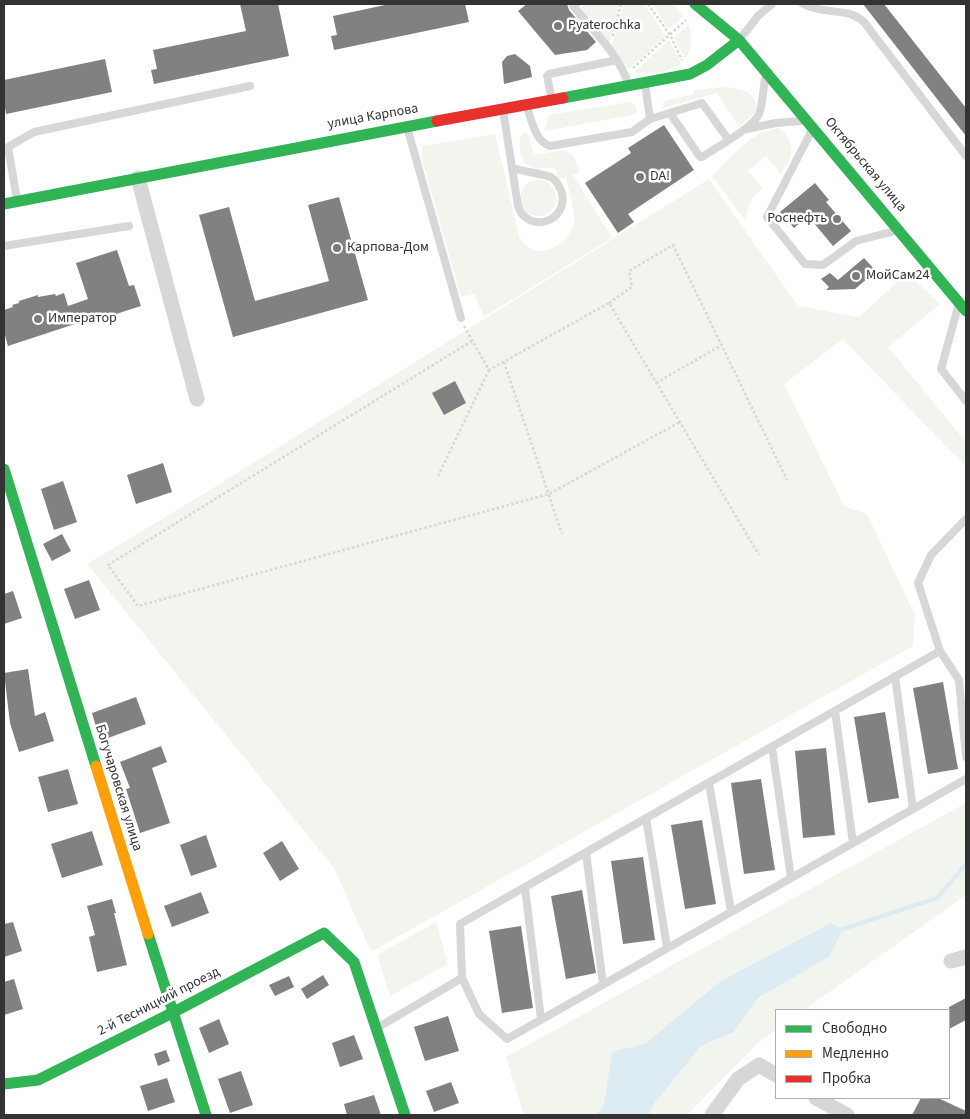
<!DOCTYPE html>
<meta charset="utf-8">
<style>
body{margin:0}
#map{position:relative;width:970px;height:1119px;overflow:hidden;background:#fff;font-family:"Source Sans 3",sans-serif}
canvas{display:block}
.frame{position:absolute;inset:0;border:5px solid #333;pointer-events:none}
.legend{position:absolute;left:775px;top:1009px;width:175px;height:90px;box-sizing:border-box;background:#fff;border:1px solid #adadad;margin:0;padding:6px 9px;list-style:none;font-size:15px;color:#333}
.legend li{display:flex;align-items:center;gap:10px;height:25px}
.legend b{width:25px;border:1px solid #adadad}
</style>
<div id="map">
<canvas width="970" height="1119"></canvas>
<div class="frame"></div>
<ul class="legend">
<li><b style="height:6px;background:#30b455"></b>Свободно</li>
<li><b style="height:6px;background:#ff9f0a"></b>Медленно</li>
<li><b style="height:6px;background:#e5322d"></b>Пробка</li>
</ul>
</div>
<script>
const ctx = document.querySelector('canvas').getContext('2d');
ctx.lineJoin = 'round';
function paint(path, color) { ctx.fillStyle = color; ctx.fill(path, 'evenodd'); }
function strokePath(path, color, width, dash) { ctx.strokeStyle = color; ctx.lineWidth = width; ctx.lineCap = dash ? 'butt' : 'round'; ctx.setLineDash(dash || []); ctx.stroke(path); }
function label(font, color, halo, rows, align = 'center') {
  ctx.font = font + ' "Source Sans 3",sans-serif'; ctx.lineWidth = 5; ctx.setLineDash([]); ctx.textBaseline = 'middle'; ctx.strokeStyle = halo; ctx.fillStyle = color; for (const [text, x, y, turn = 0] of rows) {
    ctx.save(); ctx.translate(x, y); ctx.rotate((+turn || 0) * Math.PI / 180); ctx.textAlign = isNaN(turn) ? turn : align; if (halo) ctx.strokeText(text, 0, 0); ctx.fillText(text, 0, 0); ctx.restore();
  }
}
const green = new Path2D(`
 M586 4H620L609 46 579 8Z
 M623 4H644L666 36 629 69 611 48Z
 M652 4H674L683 17 669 29Z
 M689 25C692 37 693 49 685 59L674 37Z
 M669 40 681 63C671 72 647 76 634 72Z
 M725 87C737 88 756 91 756 106 756 109 755 111 754 113 750 118 743 122 739 127L717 93 663 108V102L665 101 694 94V90Z
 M630 102C635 104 638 108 636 113L633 115 544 131 549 115Z
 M779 128C798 146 793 154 781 174L766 156 748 171 763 188 751 199 745 220 712 176C732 157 750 131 779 128Z
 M523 132 528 134 534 155 564 150 573 155 580 172 573 175 612 238 484 317 474 294 461 297 422 160V148L423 146 495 134 519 236C532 265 569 247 574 223 576 215 568 187 566 177L558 179 555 167C547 168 537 170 530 166 519 160 517 142 523 132Z
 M709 179 798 306 859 317 907 273 940 304 888 347 966 442V467L843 339 784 384 844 506 867 514 915 615 913 646 371 952 334 868 87 564 205 493Z
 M520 198a18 18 0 1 1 36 0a18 18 0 1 1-36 0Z
 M966 803V895L804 1010H776V1030L759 1042 687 1115H649L653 1105 701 1046 734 1032 758 998 829 957 683 1014 646 1043 612 1052 604 1104 596 1115H524L506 1057Z
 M436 922 448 964 390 996 377 955Z`);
const water = new Path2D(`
 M831 923 843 929 829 957 758 998 734 1032 701 1046 653 1105 649 1115H596L604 1104 612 1052 646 1043 721 981Z`);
const stream = new Path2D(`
 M840 930 937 898 966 864`);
const building = new Path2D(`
 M240 4H278L289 56 154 84 151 70 157 69 153 50 246 31Z
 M390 4H465L469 22 334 50 331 36 337 35 333 16Z
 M527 4H567L569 10 596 42 587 50 555 55 518 11Z
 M863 4H884L966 108V136Z
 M515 54 530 66 532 77 504 84 502 62 507 56Z
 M105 59 112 92 6 114 4 101V80Z
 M664 125 694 170 628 214 634 222 618 233 585 183 631 153 628 148Z
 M815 183 829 200 826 202 851 231 833 246 808 216 794 228 780 212Z
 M339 197 368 300 233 337 199 215 229 207 255 301 329 281 308 205Z
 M117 250 129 286 134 285 141 306 88 323 87 320 8 346 4 332V310L13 307 12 305 19 303V301L38 295V297L55 294 56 296 64 293 68 306 88 299 76 263Z
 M864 258 876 271 855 289 826 290 829 287 821 279 830 273 838 280Z
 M455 381 466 403 444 415 432 393Z
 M163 463 172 492 136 504 127 475Z
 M63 481 77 522 54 530 41 489Z
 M62 534 71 551 52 561 43 544Z
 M89 580 100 610 75 619 64 589Z
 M13 591 22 618 4 624V594Z
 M28 669 35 716 45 712 54 741 19 752 10 723 4 673Z
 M943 682 958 769 928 774 913 688Z
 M136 697 146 724 100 741 92 713Z
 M885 712 899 798 868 803 854 717Z
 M161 746 167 762 152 768 170 823 140 833 126 789 130 788 120 762Z
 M826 748 835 835 803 838 795 751Z
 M68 769 78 804 48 812 38 777Z
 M761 779 775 870 744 874 731 783Z
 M702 820 716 904 685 909 671 825Z
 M92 831 103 865 62 878 51 844Z
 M206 835 217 867 191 876 180 845Z
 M282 841 299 869 280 881 263 853Z
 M643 857 655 940 623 944 611 861Z
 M582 890 596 973 566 979 551 896Z
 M201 892 209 913 172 927 164 906Z
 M112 899 116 913H114L127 965 97 972 89 937 95 935 87 906Z
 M13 922 22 951 4 957V924Z
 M521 926 533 1008 502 1013 489 931Z
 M323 975 329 985 307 999 301 989Z
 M289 976 294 987 275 996 269 985Z
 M14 979 23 1009 4 1015V982Z
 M966 998V1020L949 1029V1007Z
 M448 1016 459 1051 425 1061 414 1027Z
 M219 1019 229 1044 209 1053 199 1028Z
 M354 1035 363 1059 340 1067 332 1043Z
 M166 1050 170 1061 158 1066 154 1054Z
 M241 1071 253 1105 230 1113 218 1079Z
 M167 1078 175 1102 148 1111 140 1086Z
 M451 1082 459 1103 434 1112 426 1091Z
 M374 1095 381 1115H347L344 1104Z
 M921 1098H938L966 1111V1115H912Z`);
const path = new Path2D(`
 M648 4 670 35 682 60
 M613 36 621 4
 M633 68 686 20
 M609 303 632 287 629 271 673 245 787 480
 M464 326 489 370 609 303 759 555
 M472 341 108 565 138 606 549 494 680 422
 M504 362 562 534
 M656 383 722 345
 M438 476 489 370`);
const lane = new Path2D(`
 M576 4 573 6C591 28 621 57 628 84
 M803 4C824 15 848 7 864 22L966 156
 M740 39 758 16 772 4
 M645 84 650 119
 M552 100 547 76 549 74 617 60
 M527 107C532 121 535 141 550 146L632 132 650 119 702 103 728 139
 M503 110 518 206C527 234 568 223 562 193 560 187 557 181 551 177 544 174 521 171 512 168
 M670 113 700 157H702C715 148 753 128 759 114 763 104 763 90 765 79
 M407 127 461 318
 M746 129 776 123 801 121
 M811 132 767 217 805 264 823 265 856 241 895 231
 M17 200 8 147 34 132 250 86
 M4 246 129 226
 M958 307 941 369 966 401
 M966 519 931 555 918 583 940 651 959 680 966 757
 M895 676 913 809
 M835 711 853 843
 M772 747 791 878
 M709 783 731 911
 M646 818 667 947
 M586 853 603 984
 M525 888 541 1019
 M462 978 479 1014 507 1039 966 779
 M377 1028 462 978 460 924 940 651`);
const street = new Path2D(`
 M138 178 197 399
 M951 961 966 957
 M816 1098 847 1115
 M712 1115 738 1079 759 1065 776 1075`);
const fast = new Path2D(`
 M695 4 739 40 966 311
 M563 98 690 74 707 65 739 40
 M4 204 437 121
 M4 469 96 766
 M148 934 206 1115
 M4 1084 38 1080 172 1013 324 933 354 962 405 1115`);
const slow = new Path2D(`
 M96 766 148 934`);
const jam = new Path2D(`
 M437 121 563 98`);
const markers = [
 [558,26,5,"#7a7a7a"],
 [640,177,5,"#7a7a7a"],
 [837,219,5,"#7a7a7a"],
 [337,248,5,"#7a7a7a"],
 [856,276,5,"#7a7a7a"],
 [38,319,5,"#7a7a7a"]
];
const poiNames = [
 ["Pyaterochka",568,26],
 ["DA!",650,177],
 ["Роснефть",827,219,"right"],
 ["Карпова-Дом",347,248],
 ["МойСам24",866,276],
 ["Император",48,319]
];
const streetNames = [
 ["улица Карпова",373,117,-10],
 ["Октябрьская улица",865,165,50],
 ["Богучаровская улица",118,788,73],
 ["2-й Тесницкий проезд",159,1002,-27]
];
paint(green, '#f1f5ed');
paint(water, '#ddebf3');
strokePath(stream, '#ddebf3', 4);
paint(building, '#818181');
strokePath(path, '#d6d6d6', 2.5, [2.5, 2.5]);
strokePath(lane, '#d7d7d7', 8);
strokePath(street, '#d7d7d7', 15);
strokePath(fast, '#30b455', 11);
strokePath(slow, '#ff9f0a', 11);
strokePath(jam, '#e5322d', 11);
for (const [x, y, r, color] of markers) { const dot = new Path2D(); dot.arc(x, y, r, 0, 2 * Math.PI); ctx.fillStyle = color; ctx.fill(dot); strokePath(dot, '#fff', 2); }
label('14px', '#333', '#fff', poiNames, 'left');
label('14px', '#333', '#fff', streetNames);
</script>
